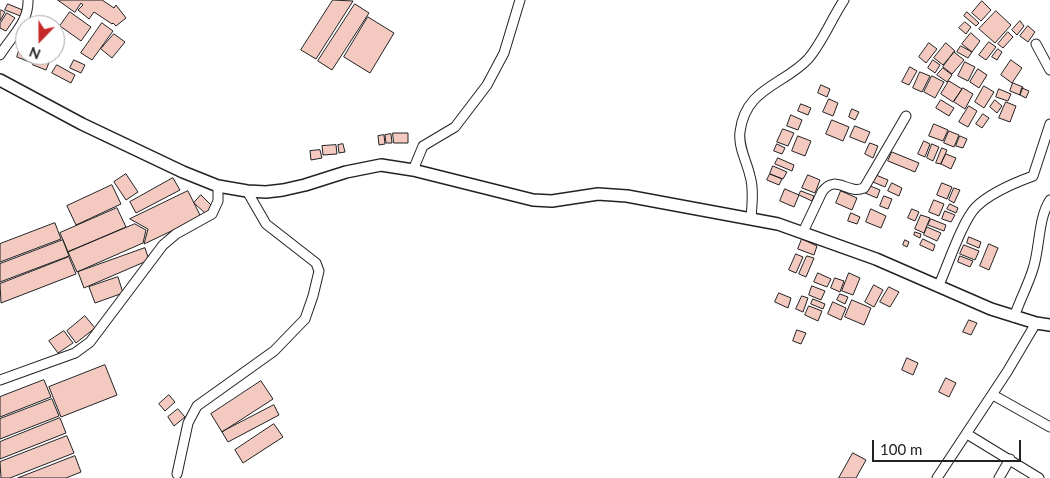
<!DOCTYPE html>
<style>
body{margin:0}
#map{position:relative;width:1050px;height:478px;overflow:hidden;background:#fff;font-family:Lato,sans-serif}
canvas{display:block}
.north{position:absolute;left:15px;top:15px;width:50px;height:50px;box-sizing:border-box;background:#fff;border:1px solid #a7a7a7;border-radius:50%;rotate:202deg;font-size:14px;font-weight:700;line-height:20px;text-align:center;color:#222}
.north::after{content:'';display:block;margin:auto;width:18px;height:22px;background:#c62828;clip-path:polygon(50% 0,100% 100%,50% 72%,0 100%)}
.scale{position:absolute;left:872px;top:440px;width:149px;height:22px;box-sizing:border-box;border:2px solid #222;border-top:0;padding-left:6px;font-size:15px;line-height:18px;white-space:nowrap;color:#222;-webkit-text-stroke:4px #fff;paint-order:stroke}
</style>
<div id="map">
<canvas width="1050" height="478"></canvas>
<div class="north">N</div>
<div class="scale">100 m</div>
</div>
<script>
const ctx = document.querySelector('canvas').getContext('2d');
ctx.lineJoin = 'round';
function paint(path, color) { ctx.fillStyle = color; ctx.fill(path, 'evenodd'); }
function strokePath(path, color, width, dash) { ctx.strokeStyle = color; ctx.lineWidth = width; ctx.lineCap = dash ? 'butt' : 'round'; ctx.setLineDash(dash || []); ctx.stroke(path); }
const building = new Path2D(`
 M58 0H102L114 8 116 5 126 18 116 26 113 23 112 24 94 12 89 19 78 10 83 5 81 3 75 12Z
 M333 0 353 1 316 59 301 50Z
 M982 1 991 10 981 21 972 13Z
 M8 4 25 11 23 17 5 10Z
 M355 4 369 13 332 70 318 61Z
 M1 10 5 12 0 21V11Z
 M996 11 1011 25 995 43 979 29Z
 M70 12 91 27 81 41 60 26Z
 M967 12 979 23 976 26 964 16Z
 M7 13 15 18 6 31 0 28V24Z
 M368 17 394 33 370 73 344 57Z
 M1020 21 1024 26 1017 35 1012 30Z
 M965 22 971 27 966 34 959 28Z
 M102 23 113 31 92 60 81 53Z
 M1028 26 1035 32 1028 42 1020 36Z
 M1008 32 1013 37 1003 48 998 44Z
 M971 33 980 41 972 52 962 44Z
 M114 34 125 42 112 58 101 49Z
 M989 42 996 47 986 60 979 55Z
 M929 43 937 49 926 63 919 57Z
 M946 43 955 51 943 65 934 58Z
 M961 46 972 52 968 58 957 52Z
 M20 48 25 50V55H35L32 63 17 57Z
 M998 49 1002 52 997 60 992 57Z
 M954 52 964 60 952 74 943 67Z
 M37 55 50 60 46 70 33 65Z
 M74 60 85 65 81 73 70 68Z
 M933 60 940 65 935 73 928 68Z
 M1011 60 1022 68 1012 83 1001 75Z
 M965 62 975 67 968 81 958 76Z
 M57 65 75 75 71 83 52 73Z
 M910 67 917 71 909 85 902 82Z
 M943 68 952 75 947 82 937 75Z
 M978 69 987 75 979 88 970 82Z
 M920 72 930 76 922 92 913 88Z
 M932 76 944 82 935 98 924 92Z
 M949 81 962 89 953 102 941 94Z
 M1013 83 1023 87 1020 95 1010 91Z
 M821 85 830 89 827 97 818 93Z
 M984 86 994 92 984 108 975 102Z
 M963 88 973 94 965 109 954 102Z
 M1022 88 1029 91 1026 98 1020 95Z
 M999 89 1011 94 1008 101 996 97Z
 M829 99 838 103 833 116 823 112Z
 M941 100 954 108 949 116 936 108Z
 M995 100 1002 106 997 113 990 107Z
 M1006 102 1016 106 1010 122 999 118Z
 M801 104 811 108 808 115 798 111Z
 M969 106 977 111 968 127 959 122Z
 M852 109 859 112 855 120 849 117Z
 M983 114 989 118 982 128 976 124Z
 M791 115 802 120 798 130 787 126Z
 M832 120 849 127 843 141 826 134Z
 M934 124 948 130 943 141 929 136Z
 M855 126 870 132 865 143 850 137Z
 M783 129 794 133 788 146 777 142Z
 M949 131 959 135 954 147 944 143Z
 M393 133H408V143H394Z
 M391 134 392 143H386L385 135Z
 M384 135 385 144 379 145 378 136Z
 M798 136 811 141 805 156 792 151Z
 M960 136 967 139 963 148 956 146Z
 M924 141 930 144 925 157 918 154Z
 M870 143 878 146 873 158 865 154Z
 M343 144 345 152 339 153 338 145Z
 M777 144 785 148 782 154 774 151Z
 M932 144 939 147 933 161 927 158Z
 M336 145 337 154 323 155 322 146Z
 M942 148 947 150 941 164 936 163Z
 M320 150 322 158 311 160 310 151Z
 M892 152 919 163 915 172 888 161Z
 M946 154 956 158 951 169 941 164Z
 M778 158 794 165 792 171 775 164Z
 M773 166 787 172 783 179 770 174Z
 M126 174 138 192 126 200 114 182Z
 M770 174 782 179 779 185 767 180Z
 M808 175 820 180 815 193 802 188Z
 M876 175 888 180 885 187 873 182Z
 M173 178 180 190 136 213 130 202Z
 M892 183 902 188 899 196 888 191Z
 M942 183 952 187 947 199 937 195Z
 M112 185 121 204 76 225 67 206Z
 M868 185 880 190 877 198 865 193Z
 M954 188 960 190 954 203 949 200Z
 M785 189 799 195 794 207 780 201Z
 M188 191 201 217 144 244 148 229 130 219Z
 M801 191 814 196 812 201 799 195Z
 M841 191 857 198 852 210 836 203Z
 M201 195 213 207 206 214 194 203Z
 M884 196 892 199 888 209 880 206Z
 M934 200 944 204 939 216 929 212Z
 M950 204 958 208 956 213 947 209Z
 M117 208 126 227 68 252 60 233Z
 M871 209 886 216 881 228 866 222Z
 M912 209 919 212 915 221 908 218Z
 M945 211 955 215 951 222 942 219Z
 M851 213 860 217 857 224 848 221Z
 M921 215 930 218 924 233 915 229Z
 M931 219 946 225 944 231 928 225Z
 M55 223 61 239 0 262V244Z
 M135 224 146 230 143 243 77 272 68 252Z
 M927 227 941 233 937 241 924 235Z
 M915 232 921 234 920 238 914 235Z
 M969 237 981 242 979 248 967 243Z
 M802 239 817 246 814 255 798 249Z
 M923 239 935 245 933 251 920 245Z
 M63 240 69 256 0 282V264Z
 M905 240 909 242 907 247 903 245Z
 M989 244 998 248 989 270 980 266Z
 M964 245 979 251 975 260 960 254Z
 M145 248 149 260 84 288 78 272Z
 M796 254 803 257 796 273 789 270Z
 M807 256 814 258 806 277 799 274Z
 M960 256 973 261 970 267 958 262Z
 M69 257 76 274 1 303 0 284Z
 M818 273 831 279 827 287 814 282Z
 M849 273 860 278 853 295 842 291Z
 M118 277 123 293 95 303 89 287Z
 M835 278 844 281 840 292 831 288Z
 M874 285 883 290 874 307 865 302Z
 M812 286 825 291 821 300 809 295Z
 M889 287 899 292 890 307 880 302Z
 M779 293 791 298 788 308 775 302Z
 M840 294 848 297 845 304 837 300Z
 M802 296 808 298 803 312 796 309Z
 M813 299 825 304 823 309 811 304Z
 M852 300 871 308 864 325 845 317Z
 M833 302 846 308 841 320 828 314Z
 M809 306 822 311 818 321 805 315Z
 M85 316 95 328 76 343 67 331Z
 M969 320 977 323 971 335 963 332Z
 M797 330 806 333 801 344 793 341Z
 M64 331 73 343 58 353 49 341Z
 M907 358 918 363 913 375 902 370Z
 M105 365 117 395 61 417 49 387Z
 M946 378 956 383 949 397 939 392Z
 M44 380 51 397 0 417V397Z
 M261 381 273 399 222 432 211 414Z
 M169 395 175 402 165 411 159 404Z
 M52 399 59 416 0 439V419Z
 M274 405 279 415 228 442 222 432Z
 M178 409 185 417 174 426 168 417Z
 M60 418 66 433 0 459V442Z
 M274 424 283 437 243 463 235 450Z
 M67 436 74 453 10 478H1L0 462Z
 M853 453 866 460 856 478H839Z
 M75 456 81 472 66 478H18Z`);
const minor = new Path2D(`
 M1036 44 1050 70
 M0 55C11 37 29 22 28 0
 M413 170 423 146 455 127 487 85 504 53 520 0
 M751 218C752 205 754 189 750 176 747 162 738 147 740 132 745 88 784 85 808 59 822 43 832 18 844 0
 M803 232 822 192C836 173 847 195 864 188L906 116
 M938 287C947 268 962 221 976 207 990 193 1014 183 1033 176L1050 124
 M1014 317C1020 300 1028 285 1033 269 1040 248 1038 218 1050 200
 M0 380 75 353 90 342 163 245 176 234 212 214 218 201V186
 M993 395 1050 427
 M967 434 1039 478
 M177 474 188 423 197 406 274 351 305 319 313 296 319 271 316 263 266 224 247 191
 M937 478 1007 372 1036 323
 M999 478 1010 459`);
const tertiary = new Path2D(`
 M0 80 82 124 183 172 218 186 247 191 266 192 283 190 305 185 346 172 381 165 413 170 533 200 552 201 598 194 627 196 778 224 876 259 991 309 1036 323 1050 325`);
paint(building, '#f3c9c0');
strokePath(building, '#222', 1);
strokePath(minor, '#222', 11);
strokePath(tertiary, '#222', 14);
strokePath(minor, '#fff', 9);
strokePath(tertiary, '#fff', 11);
</script>
